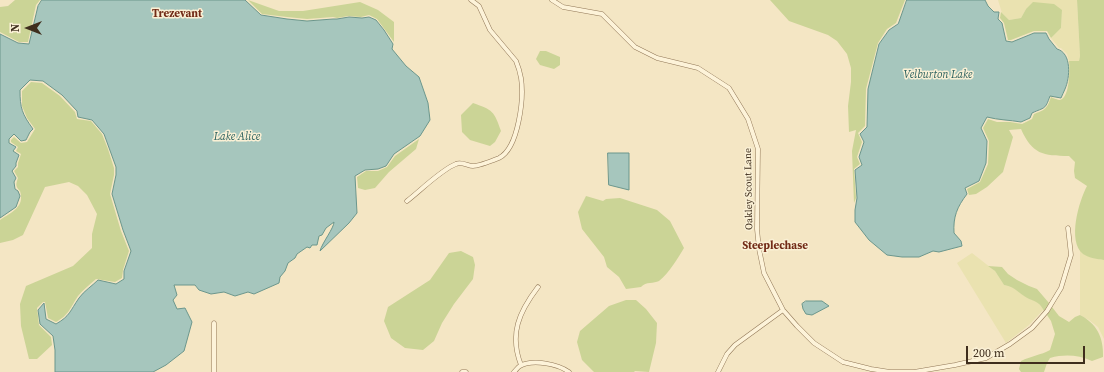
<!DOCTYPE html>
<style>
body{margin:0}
#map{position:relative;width:1104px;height:372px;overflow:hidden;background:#f4e6c4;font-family:"Source Serif 4",serif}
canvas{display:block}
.north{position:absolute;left:8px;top:8px;width:40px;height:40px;-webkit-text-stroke:3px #faf0d5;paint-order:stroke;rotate:270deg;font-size:11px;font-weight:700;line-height:16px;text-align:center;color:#3f2e1d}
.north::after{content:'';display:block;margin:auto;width:14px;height:18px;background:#3f2e1d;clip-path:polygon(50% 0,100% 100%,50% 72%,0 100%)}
.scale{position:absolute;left:966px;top:346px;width:119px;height:18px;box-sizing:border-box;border:2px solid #3f2e1d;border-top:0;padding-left:5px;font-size:12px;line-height:14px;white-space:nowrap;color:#3f2e1d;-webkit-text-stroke:3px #faf0d5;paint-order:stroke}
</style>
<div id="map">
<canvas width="1104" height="372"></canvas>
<div class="north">N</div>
<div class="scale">200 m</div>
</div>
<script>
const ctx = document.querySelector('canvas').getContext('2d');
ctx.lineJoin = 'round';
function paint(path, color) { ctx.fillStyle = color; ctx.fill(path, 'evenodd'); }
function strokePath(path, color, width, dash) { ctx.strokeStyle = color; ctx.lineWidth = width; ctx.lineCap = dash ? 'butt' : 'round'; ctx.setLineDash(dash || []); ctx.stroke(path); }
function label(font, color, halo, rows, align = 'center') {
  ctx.font = font + ' "Source Serif 4",serif'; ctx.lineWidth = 3; ctx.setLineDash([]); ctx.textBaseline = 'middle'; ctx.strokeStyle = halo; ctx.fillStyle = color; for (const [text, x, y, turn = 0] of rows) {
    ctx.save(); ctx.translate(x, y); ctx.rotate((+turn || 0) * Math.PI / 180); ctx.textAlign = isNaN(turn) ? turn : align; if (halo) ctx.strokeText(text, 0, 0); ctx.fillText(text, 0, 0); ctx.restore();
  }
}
const farmland = new Path2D(`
 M998 0H1077L1080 56 1079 61H1069L1067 54 1061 48H1059L1051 38 1061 28 1062 10 1026 9 1021 18 1009 20 1002 13Z
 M1080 249 1082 253 1092 258 1104 260V339L1098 327 1089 320 1080 315Z
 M972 253 995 271 1004 285 1012 287 1029 299 1036 301 1044 309 1029 325 1006 343 957 263Z`);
const green = new Path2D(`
 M15 0H40L36 5 28 42H19L0 32V7L8 6Z
 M248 0 279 11H303L360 2 378 10 394 22V42L377 19 369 15 361 17 348 16 337 18 333 17 307 19 287 17 262 14Z
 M770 0H905L896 23 887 29 878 43 866 89 865 126 858 133 862 142 857 157 860 164 854 169 856 198 854 203 852 151 856 130 849 132 848 106 851 82V68L847 54 837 41 828 35 789 21Z
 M1077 0H1104V260C1097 259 1089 258 1083 254 1067 241 1079 201 1087 186L1075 178 1074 171 1075 162 1069 156C1043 156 1032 154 1021 129L1009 130 1013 137 1003 172 987 187 976 194 969 195 967 189 980 182 988 164 989 141 983 128 988 119 997 122H1010L1022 124 1032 119 1034 114C1045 110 1047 109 1051 97 1053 98 1058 100 1060 100 1070 98 1070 68 1069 61H1079L1080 56Z
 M1033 2 1054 4 1062 10 1061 28 1051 38 1047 31H1034L1011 40H1008L1004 23 1000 18 1001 12 1009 20 1021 18 1026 9Z
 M540 51H546L560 57V65L554 69 540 65 536 59Z
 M31 82 42 83 60 96 75 112 77 119 91 121 102 134 108 149 114 168V175L110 194 121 231 129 251 123 270 122 278 115 282 96 279C90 284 83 290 78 296 70 308 69 315 56 322L48 318 45 302H43L37 308 39 325 51 337 52 345 37 359H29L21 326 20 304 26 286 73 266 92 248V234L97 214 87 195 78 186 69 182 45 187 23 235 13 240 0 243V220C12 212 25 207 20 191 15 186 16 184 18 178L14 171 18 167V163L21 154 16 151 18 147 11 142V140L14 137 21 143 27 142 35 129 27 118 22 106V91Z
 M473 103C493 110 494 111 501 131L495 142 490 146 470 140 462 132 461 115Z
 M419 139 416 149 389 172 375 188 365 190 358 188 357 177 366 171H378L387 167 395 156Z
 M586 196 603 201 606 199 620 198 657 210 670 221 684 248C678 258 669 273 659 281 654 284 646 281 641 287L626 289 619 277 607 267 604 257 582 229 578 212Z
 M461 251 473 257 475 265 473 279 454 304 442 323 434 341 423 350 405 348 391 338 384 321 388 307 430 280 449 253Z
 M988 266 1002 267 1008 274 1017 280 1029 286 1037 289 1049 303 1045 310 1044 311C1040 303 1037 302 1029 299 1019 294 1016 287 1004 285L995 271Z
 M626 300H636L646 309 657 323 656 343 649 372 635 371 634 372H594L582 360 577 342 580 331 609 306Z
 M1052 307 1059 316 1069 322 1075 317 1080 315C1096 323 1104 337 1103 357L1092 361C1078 355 1065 354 1050 358L1047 363 1044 372H1021L1019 369 1021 361C1031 356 1041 355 1050 350L1055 334 1051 321 1047 315Z`);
const water = new Path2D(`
 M42 0H245L261 15 287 19 307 21 333 19H337L349 17 362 18 369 17 376 20 384 30 393 44 392 49 406 66 419 77 428 103 430 120 420 136 394 154 386 166 378 169 365 170 355 176 357 213 349 223 320 251C322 243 334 228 334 222L326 228 322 235 319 236 317 245H312L310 248 307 247 297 254 295 258 288 263 285 271 280 277 279 283 254 294 248 292 235 296 224 292 211 294 199 290 195 285H174L177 295 173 300 177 309 185 308 192 322 184 351 166 365 153 372H55V350L53 336 40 324 38 310 44 303 46 319 56 324C70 316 70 311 79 298 84 291 92 286 98 280L116 284 124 279V271L131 251 123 230 112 194 116 175V167L104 134 92 120 78 117 77 111 62 95 43 81 30 80 20 90C20 108 22 114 33 129L30 132 26 140 21 141 14 134 9 139V143L16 147 13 151 19 155 16 163V166L12 171 16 178 14 182 15 189 18 191 20 196 16 207 0 218V34L18 43 29 44 38 6Z
 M907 0H985L988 6 994 12H999L998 19 1002 23 1006 41 1012 42 1034 33H1046L1049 39 1057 49C1072 53 1070 78 1065 89 1064 92 1062 95 1061 98L1050 96C1045 110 1045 107 1032 113L1030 118 1021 122C1010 120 998 120 987 117L981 128 987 141 986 163 979 181 965 188 967 194C957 207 953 217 954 233L961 241 962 246 939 252 933 251 919 257H902L887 255 869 240 855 222V210L857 198 855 170 862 165 859 157 864 142 860 134 867 127 868 89 879 44 889 30 898 24Z
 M608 153H629V190L609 185Z
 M806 301H822L829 306 812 315 806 314 803 309 802 304Z`);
const minor = new Path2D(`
 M552 0 563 7 602 14 635 47 657 58 698 68 729 88 748 119 758 149 757 229 759 249 764 273 783 310 797 326 814 343 843 362 871 369 890 372H914L955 365 986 358 1010 344 1032 328 1047 311 1061 288 1071 255 1068 228
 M407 201C420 191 442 169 456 164 461 161 468 166 473 166 478 166 494 160 499 158 519 148 524 97 521 78 520 72 518 66 516 61L490 30 479 6 471 0
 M214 323V372
 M521 365C509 334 519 312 538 287
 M462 372H466
 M514 372C516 370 518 367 520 366 533 359 558 364 569 372
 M718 372 727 354 735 345 783 310`);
const streetNames = [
 ["Oakley Scout Lane",749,189,-91]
];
const neighbourhoodNames = [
 ["Trezevant",177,14],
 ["Steeplechase",775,246]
];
const waterNames = [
 ["Velburton Lake",938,75],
 ["Lake Alice",237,137]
];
paint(farmland, '#eae2b0');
paint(green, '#cbd496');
paint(water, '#a6c6bd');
strokePath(water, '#6b968c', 1);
strokePath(minor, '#917757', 5);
strokePath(minor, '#fdf3d9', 4);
label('10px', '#3f2e1d', '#faf0d5', streetNames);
label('bold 11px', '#722b17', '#faf0d5', neighbourhoodNames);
label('italic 11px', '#2b615e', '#faf0d5', waterNames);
</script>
